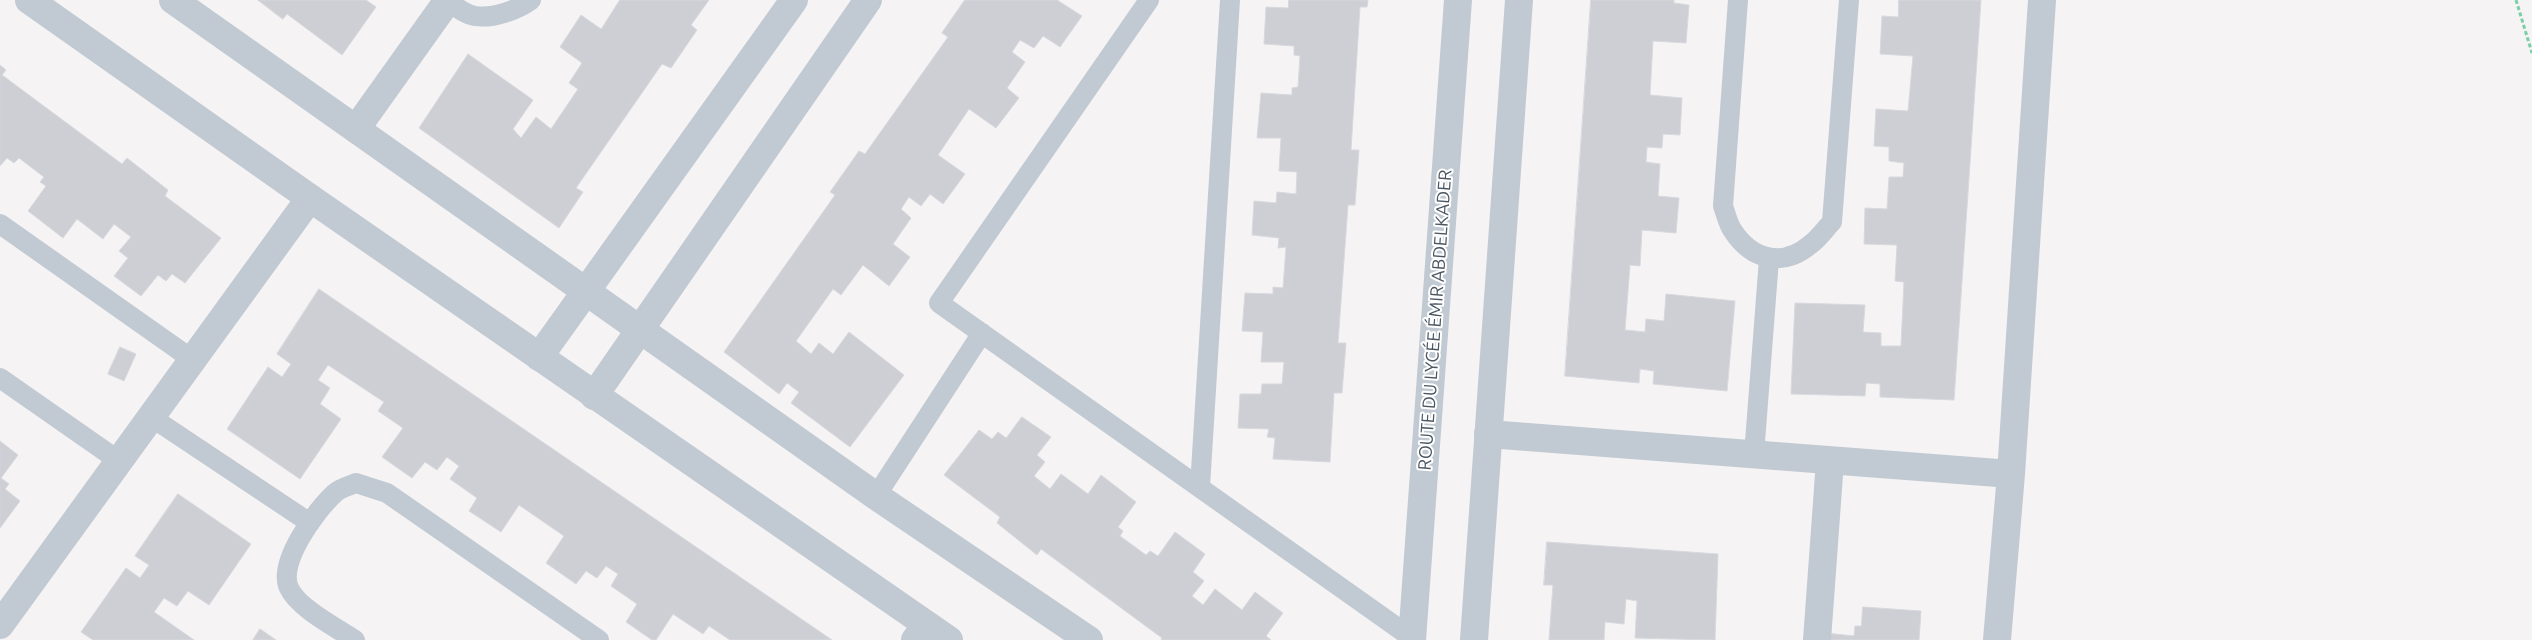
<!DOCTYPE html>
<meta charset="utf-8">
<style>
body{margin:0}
canvas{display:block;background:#f5f3f3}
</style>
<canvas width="2532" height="640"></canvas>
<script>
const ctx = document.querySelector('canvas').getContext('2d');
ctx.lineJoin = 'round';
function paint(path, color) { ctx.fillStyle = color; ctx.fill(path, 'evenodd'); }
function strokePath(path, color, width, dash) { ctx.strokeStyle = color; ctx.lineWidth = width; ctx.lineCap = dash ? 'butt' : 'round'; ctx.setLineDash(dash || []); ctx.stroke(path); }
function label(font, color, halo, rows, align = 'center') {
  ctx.font = font + ' Ubuntu,sans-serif'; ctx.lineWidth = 4; ctx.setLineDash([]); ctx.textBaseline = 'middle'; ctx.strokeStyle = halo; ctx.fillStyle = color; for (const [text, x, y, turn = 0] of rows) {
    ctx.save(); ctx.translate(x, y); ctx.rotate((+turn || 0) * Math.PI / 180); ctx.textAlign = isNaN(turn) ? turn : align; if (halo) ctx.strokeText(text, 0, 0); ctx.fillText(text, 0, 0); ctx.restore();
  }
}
const building = new Path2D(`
 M258 0H366L376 7 342 55 287 14 283 19Z
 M620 0H709L691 25 697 30 671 68 662 64 576 188 583 192 559 228 419 128 468 54 533 100 513 129 521 138 536 117 551 129 578 89 569 83 582 63 560 47 581 15 601 29Z
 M965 0H1057L1082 16 1060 47 1043 36 1034 48 1020 40 1012 52 1025 62 1007 88 1019 98 996 128 969 109 938 155 965 174 943 204 930 194 921 206 909 197 901 209 911 218 893 244 910 257 889 286 863 265 841 295 833 289 796 341 811 354 819 343 833 354 849 332 904 375 850 447 791 403 799 392 787 383 779 394 724 352 835 195 830 192 859 151 865 154 948 37 942 33Z
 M1289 0H1368L1367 7H1360L1351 150H1359L1355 205H1348L1338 343H1346L1342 393H1334L1330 462 1273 459 1275 438 1267 437 1269 429 1238 428 1240 394H1261L1262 384H1282L1284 362H1261L1263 332 1242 331 1245 293 1273 294V287L1283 288 1286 247 1278 248 1279 238 1252 235 1254 201 1276 203 1277 192 1296 194 1297 172 1279 171 1281 138H1257L1261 93 1292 95V88L1298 87 1300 56 1294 55V46L1264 44 1266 7 1288 8Z
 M1591 0H1674V3L1689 5 1686 43 1653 41 1650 95 1682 98 1680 135 1663 134 1662 148 1647 147 1646 162 1660 164 1658 196 1679 198 1676 233 1642 230 1640 266 1630 265 1625 330 1645 332 1646 319 1664 321 1666 294 1735 301 1727 391 1653 384 1654 371 1640 369 1639 383 1565 376Z
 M1899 0H1981L1954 400 1880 397V384L1866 383 1865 396 1791 394 1795 303 1865 305 1863 332 1881 333V346H1901L1904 282 1895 281 1897 245 1864 244 1865 208 1887 209 1889 177H1903L1904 163 1889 161V147L1874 146 1876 109 1908 111 1913 56 1880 54 1882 16 1898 17Z
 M0 65 6 70 2 75 122 164 127 158 168 190 165 196 221 238 185 283 172 274 166 281 158 275 141 296 114 276 128 258 119 251 131 237 114 224 103 239 77 219 63 238 28 211 46 186 40 182 44 177 19 158 14 163 7 158 0 166Z
 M319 289 832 640H730L709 626 703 634 673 614 656 640H652L626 622 637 604 611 586 618 574 606 566 597 578 586 571 576 584 546 563 564 536 519 505 501 532 469 511 477 498 450 479 459 466 447 457 437 470 425 462 412 478 382 457 403 428 378 411 384 402 328 365 318 380 330 388 320 404 341 419 300 479 227 429 268 367 282 377 291 364 277 354Z
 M120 347 136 354 124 381 108 374Z
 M1022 417 1051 437 1037 455 1045 462 1034 476 1050 489 1061 474 1088 494 1101 475 1136 502 1118 527 1123 531 1120 536 1146 555 1150 551 1158 556 1175 532 1205 554 1193 572 1204 581 1192 596 1203 605 1215 589 1242 610 1255 592 1283 613 1266 636 1271 640H1161L1162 638 1041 549 1037 555 997 523 1000 517 944 475 979 430 992 439 998 432 1006 438Z
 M0 441 18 455 1 478 9 484 5 489 20 501 0 528Z
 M178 494 251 544 209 605 188 591 177 606 164 598 154 612 194 640H93L81 632 126 568 140 578 149 565 135 556Z
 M1547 542 1718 554 1715 640 1635 638 1637 601 1626 599 1624 624 1605 622 1604 640H1549L1553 585H1544Z
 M1863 607 1921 611 1919 640H1825L1826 633 1854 636 1855 626H1861Z
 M260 629 276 640H253Z`);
const path = new Path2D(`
 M2516 0 2532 53`);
const service = new Path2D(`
 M1149 0 939 303 1412 638
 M1738 0 1723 206C1726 214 1728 224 1733 231 1752 260 1783 268 1811 244 1819 238 1825 229 1832 222L1849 0
 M447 1C455 6 466 15 475 16 493 19 517 10 531 0
 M0 224 193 360
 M0 378 119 461
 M151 417 310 523
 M1754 455 1769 259
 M1200 487 1230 0
 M876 496 982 333
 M355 640C337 628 298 608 289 588 277 563 316 510 335 493 340 488 349 486 356 483L387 493 599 640`);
const minor = new Path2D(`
 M356 129 448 0
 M539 357 794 0
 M594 396 868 0
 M1488 434 2011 474
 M0 625 310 198
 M915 640 926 625
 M1817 640 1830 461
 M1997 640 2011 474 2042 0`);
const tertiary = new Path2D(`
 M29 0 310 198 949 640
 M173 0 876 496 1089 640
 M1412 640 1458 0
 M1474 640 1519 0`);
const streetNames = [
 ["ROUTE DU LYCÉE ÉMIR ABDELKADER",1435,320,-86]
];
paint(building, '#cdcfd5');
strokePath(building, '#d7d9de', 1);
strokePath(path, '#7ad0a6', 3, [4, 2.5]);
strokePath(service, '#c1cad2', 20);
strokePath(minor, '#c1cad2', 28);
strokePath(tertiary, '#c1cad2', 28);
label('18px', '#4a5661', '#fff', streetNames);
</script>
